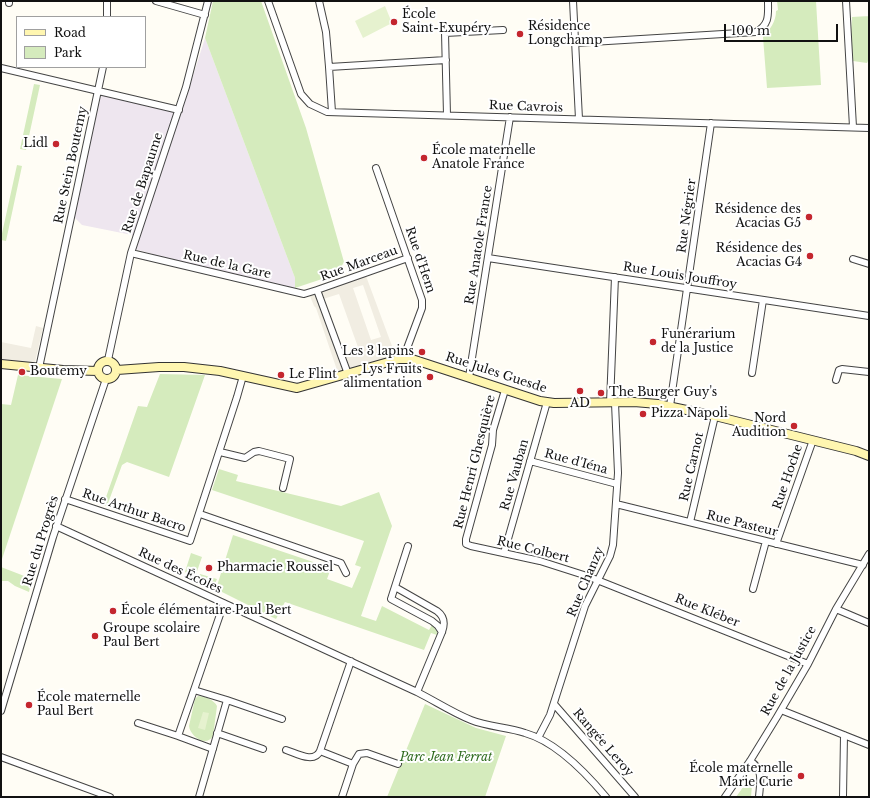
<!DOCTYPE html>
<meta charset="utf-8">
<style>
body{margin:0}
#map{position:relative;width:870px;height:798px;overflow:hidden;background:#fffdf5;font-family:"Libre Baskerville",serif}
canvas{display:block}
.frame{position:absolute;inset:0;border:2px solid #111;pointer-events:none}
.legend{position:absolute;left:16px;top:16px;width:130px;height:52px;box-sizing:border-box;background:#fff;border:1px solid #a0a0a0;margin:0;padding:5px 7px;list-style:none;font-size:12px;color:#111}
.legend li{display:flex;align-items:center;gap:8px;height:20px}
.legend b{width:20px;border:1px solid #a0a0a0}
.scale{position:absolute;left:724px;top:24px;width:114px;height:18px;box-sizing:border-box;border:2px solid #111;border-top:0;padding-left:5px;font-size:12px;line-height:14px;white-space:nowrap;color:#111;-webkit-text-stroke:3px #fff;paint-order:stroke}
</style>
<div id="map">
<canvas width="870" height="798"></canvas>
<div class="frame"></div>
<ul class="legend">
<li><b style="height:5px;background:#fff6b0"></b>Road</li>
<li><b style="height:11px;background:#d5ebbd"></b>Park</li>
</ul>
<div class="scale">100 m</div>
</div>
<script>
const ctx = document.querySelector('canvas').getContext('2d');
ctx.lineJoin = 'round';
function paint(path, color) { ctx.fillStyle = color; ctx.fill(path, 'evenodd'); }
function strokePath(path, color, width, dash) { ctx.strokeStyle = color; ctx.lineWidth = width; ctx.lineCap = dash ? 'butt' : 'round'; ctx.setLineDash(dash || []); ctx.stroke(path); }
function label(font, color, halo, rows, align = 'center') {
  ctx.font = font + ' "Libre Baskerville",serif'; ctx.lineWidth = 4; ctx.setLineDash([]); ctx.textBaseline = 'middle'; ctx.strokeStyle = halo; ctx.fillStyle = color; for (const [text, x, y, turn = 0] of rows) {
    ctx.save(); ctx.translate(x, y); ctx.rotate((+turn || 0) * Math.PI / 180); ctx.textAlign = isNaN(turn) ? turn : align; if (halo) ctx.strokeText(text, 0, 0); ctx.fillText(text, 0, 0); ctx.restore();
  }
}
const industrial = new Path2D(`
 M205 38 295 278V288L166 258 135 249 132 235 82 225 74 217 101 95 182 111Z`);
const green = new Path2D(`
 M213 1H261L306 128 344 262 337 274 295 288V278L205 38Z
 M777 1H816L821 85 767 88 763 37C770 29 776 22 776 11L778 10Z
 M868 13H869V59L867 63 853 61 851 33 852 17 869 16Z
 M34 84 40 85 26 150 20 149Z
 M17 165 22 166 6 241 1 240V238Z
 M160 374 205 375 169 477 127 462 122 465 107 506 86 499 87 494 105 500 138 406 147 407Z
 M18 375 62 379 1 562V404L11 405Z
 M219 469 238 475 236 481 341 506 379 492 392 526 361 616 376 621 382 606 429 630 432 625 437 631V635L431 633 424 650 285 602 276 619 216 589 233 535 331 568 327 579 352 588 361 567 355 565 364 541 212 490Z
 M191 553 202 557 195 577 185 572Z
 M1 567 32 579 29 592 15 586 8 581H1Z
 M200 574 217 579 214 586 198 579Z
 M198 696C205 696 214 700 217 706L213 736C206 748 190 736 189 726L195 699Z
 M425 704 476 728 506 736 485 797H387Z
 M746 783 752 785 751 797H736Z`);
const pitch = new Path2D(`
 M385 6 392 23 363 38 355 21Z
 M203 712 209 713 205 730 198 728Z`);
const plaza = new Path2D(`
 M366 276 392 346 391 348 394 356 338 373 316 308 314 306 310 296ZM363 285 381 337 371 340 353 288ZM339 294 359 350 343 356 323 299Z
 M36 326 43 328 35 362 32 363 1 359V342L31 348Z`);
const minor = new Path2D(`
 M156 1 205 15
 M268 1 301 94 310 104 327 112 869 128
 M319 1 326 32 329 67 446 60
 M573 1 579 119
 M846 1 853 127
 M9 3V1
 M107 17V1
 M575 43 756 32C770 24 768 15 768 1
 M329 67 332 112
 M1 68 179 110
 M447 115 445 33 503 30
 M376 168 422 300V308L403 359
 M131 253 304 294 317 290 408 258
 M488 258 869 316
 M853 259 869 264
 M317 290 348 374
 M108 360 131 253 186 87 208 1
 M39 368 103 67
 M752 373 763 300
 M469 377 510 117
 M836 380 839 370 842 369 869 372
 M505 390 493 430 492 445 466 539V544L471 546 540 561 587 576 808 664
 M610 403 615 277
 M670 406 711 123
 M220 452 245 458 254 452 259 451 290 459 283 488
 M530 461 617 484
 M65 499 190 541 237 397 243 376
 M616 504 863 565
 M200 514 341 563 346 573
 M690 522 715 416
 M56 526 417 692C435 701 453 713 471 720 488 727 508 727 525 733 557 742 586 773 606 797
 M776 544 813 440
 M408 546 391 599 432 621 438 626 442 632
 M504 553 547 402
 M395 587 437 611C445 617 445 624 442 632L417 692
 M753 589 766 541
 M836 609 869 623
 M351 661 320 751 353 764
 M194 690 178 736 213 749
 M227 700 282 719
 M554 704 635 797
 M781 710 869 745
 M1 711 53 537 106 379
 M138 723 178 736
 M217 733 263 749
 M538 738 550 715 585 606 610 556 613 545 618 473 615 403
 M286 750C296 753 314 764 320 751
 M1 757 110 797
 M750 761C764 769 760 783 759 797
 M199 797 227 700 194 690 224 603
 M342 797 353 764 359 754 367 753 398 764
 M725 797 750 761 777 717 808 664 836 609 869 554
 M843 797 844 735`);
const secondary = new Path2D(`
 M98 370a9 9 0 1 1 18 0a9 9 0 1 1-18 0Z
 M1 364 63 370 98 371
 M117 370 159 367H184L220 371 297 388 399 359H412L540 401 554 403 634 402 658 404 715 416 856 451 869 456`);
const markers = [
 [394,22,4,"#c4262e"],
 [520,34,4,"#c4262e"],
 [56,144,4,"#c4262e"],
 [424,158,4,"#c4262e"],
 [809,217,4,"#c4262e"],
 [810,256,4,"#c4262e"],
 [653,342,4,"#c4262e"],
 [422,352,4,"#c4262e"],
 [22,372,4,"#c4262e"],
 [281,375,4,"#c4262e"],
 [430,377,4,"#c4262e"],
 [580,391,4,"#c4262e"],
 [601,393,4,"#c4262e"],
 [643,414,4,"#c4262e"],
 [794,426,4,"#c4262e"],
 [209,568,4,"#c4262e"],
 [113,611,4,"#c4262e"],
 [95,636,4,"#c4262e"],
 [29,705,4,"#c4262e"],
 [801,776,4,"#c4262e"]
];
const poiNames = [
 ["École",402,15],
 ["Saint-Exupéry",402,29],
 ["Résidence",528,27],
 ["Longchamp",528,41],
 ["Lidl",48,144,"right"],
 ["École maternelle",432,151],
 ["Anatole France",432,165],
 ["Résidence des",801,210,"right"],
 ["Acacias G5",801,224,"right"],
 ["Résidence des",802,249,"right"],
 ["Acacias G4",802,263,"right"],
 ["Funérarium",661,335],
 ["de la Justice",661,349],
 ["Les 3 lapins",414,352,"right"],
 ["Lys Fruits",422,370,"right"],
 ["alimentation",422,384,"right"],
 ["Boutemy",30,372],
 ["Le Flint",289,375],
 ["The Burger Guy's",609,393],
 ["AD",580,404,"center"],
 ["Pizza Napoli",651,414],
 ["Nord",786,419,"right"],
 ["Audition",786,433,"right"],
 ["Pharmacie Roussel",217,568],
 ["École élémentaire Paul Bert",121,611],
 ["Groupe scolaire",103,629],
 ["Paul Bert",103,643],
 ["École maternelle",37,698],
 ["Paul Bert",37,712],
 ["École maternelle",793,769,"right"],
 ["Marie Curie",793,783,"right"]
];
const streetNames = [
 ["Rue Cavrois",526,107,2],
 ["Rue Stein Boutemy",71,165,-78],
 ["Rue de Bapaume",143,183,-72],
 ["Rue Négrier",687,216,-82],
 ["Rue Anatole France",479,245,-81],
 ["Rue d'Hem",420,260,71],
 ["Rue Marceau",359,264,-20],
 ["Rue de la Gare",227,265,13],
 ["Rue Louis Jouffroy",680,276,9],
 ["Rue Jules Guesde",496,373,18],
 ["Rue Henri Ghesquière",475,462,-76],
 ["Rue d'Iéna",576,462,15],
 ["Rue Carnot",692,467,-77],
 ["Rue Vauban",515,475,-74],
 ["Rue Hoche",788,477,-71],
 ["Rue Arthur Bacro",134,511,19],
 ["Rue Pasteur",742,524,14],
 ["Rue du Progrès",41,541,-73],
 ["Rue Colbert",533,550,14],
 ["Rue des Écoles",180,571,25],
 ["Rue Chanzy",586,582,-67],
 ["Rue Kléber",707,611,22],
 ["Rue de la Justice",789,671,-61],
 ["Rangée Leroy",603,743,49]
];
const parkNames = [
 ["Parc Jean Ferrat",446,758]
];
paint(industrial, '#eee6ef');
paint(green, '#d5ebbd');
paint(pitch, '#e6f2cf');
paint(plaza, '#f1ede2');
strokePath(minor, '#444', 8);
strokePath(secondary, '#333', 10);
strokePath(minor, '#fff', 6);
strokePath(secondary, '#fff6b0', 8);
for (const [x, y, r, color] of markers) { const dot = new Path2D(); dot.arc(x, y, r, 0, 2 * Math.PI); ctx.fillStyle = color; ctx.fill(dot); strokePath(dot, '#fff', 1.5); }
label('12px', '#111', '#fff', poiNames, 'left');
label('12px', '#111', '#fff', streetNames);
label('italic 12px', '#2f6b1f', '#fff', parkNames);
</script>
